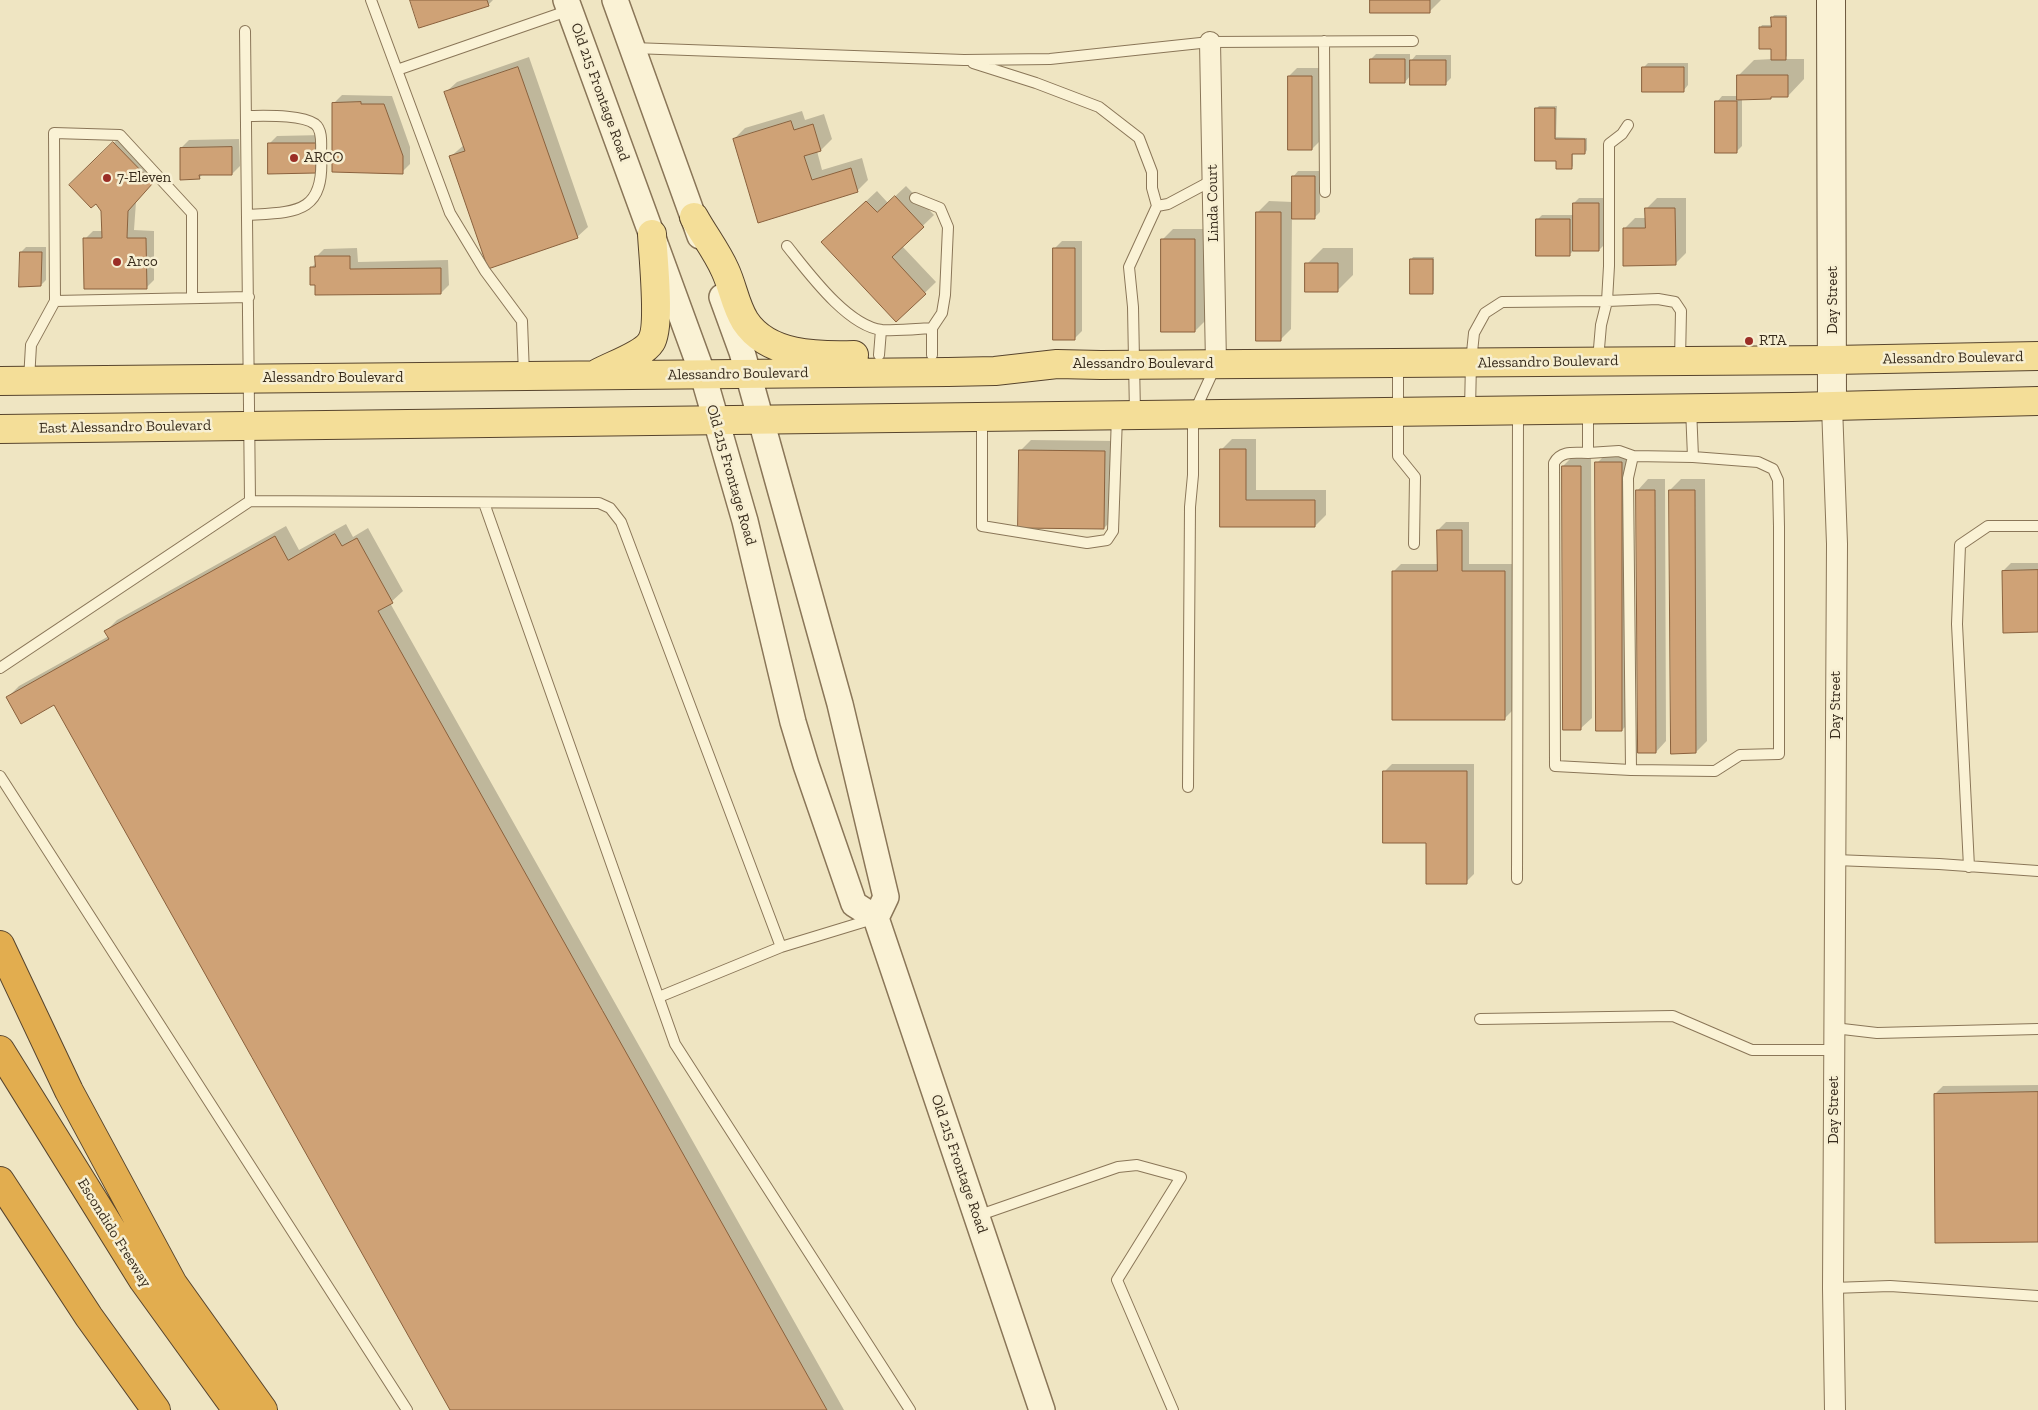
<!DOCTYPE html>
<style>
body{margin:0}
canvas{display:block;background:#efe5c2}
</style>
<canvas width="2038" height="1410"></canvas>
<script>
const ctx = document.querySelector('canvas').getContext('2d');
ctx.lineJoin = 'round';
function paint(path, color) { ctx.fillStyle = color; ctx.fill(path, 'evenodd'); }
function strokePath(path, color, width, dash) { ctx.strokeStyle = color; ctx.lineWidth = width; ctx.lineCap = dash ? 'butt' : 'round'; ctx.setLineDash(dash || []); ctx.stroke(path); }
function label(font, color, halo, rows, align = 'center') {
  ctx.font = font + ' "Zilla Slab",serif'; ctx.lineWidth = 5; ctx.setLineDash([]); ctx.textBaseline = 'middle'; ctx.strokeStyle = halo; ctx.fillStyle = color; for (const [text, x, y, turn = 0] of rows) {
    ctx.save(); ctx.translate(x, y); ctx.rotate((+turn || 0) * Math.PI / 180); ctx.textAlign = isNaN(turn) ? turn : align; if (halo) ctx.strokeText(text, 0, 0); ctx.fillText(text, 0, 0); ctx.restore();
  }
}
const shadow = new Path2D(`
 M411 0H493L488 5Z
 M1371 0H1441L1429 12Z
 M1774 15H1787V56L1784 59H1804V79L1788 96 1742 98V146L1737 151 1717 102 1722 96H1738V76L1754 60 1772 59V48L1760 28 1762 25H1772V18Z
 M1376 54H1410V62L1416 55H1451V78L1446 83 1411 75 1405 82 1371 59Z
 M529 57 588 227 577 237 450 157 464 145 446 92 457 82Z
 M1648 63H1688V85L1683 91 1643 68Z
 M1297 68H1320V141L1312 149 1289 76Z
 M342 95 392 96 410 147V164L402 172 334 103Z
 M1539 106H1557L1556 137 1587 138V150L1585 153H1573V166L1571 168 1557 160 1537 108Z
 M802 111 805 120 824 114 832 139 821 150 817 151 822 170 862 158 868 180 857 191 759 221 734 139 745 128Z
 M122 135 160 174 136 202 134 230 154 231V280L146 288 85 239 93 231H103V211L96 202 70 185Z
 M323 135 324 164 269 144 277 136Z
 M239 139 240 166 232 174H203L199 178 181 148 189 140Z
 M1298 171H1320V212L1315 217H1292L1291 329 1280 340 1258 212 1269 201 1293 202V177Z
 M906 186 934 215 902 246 936 282 896 321 833 232 877 191 888 203Z
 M1579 198H1604V245L1599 250H1574L1569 255 1537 220 1542 215H1574V203Z
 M1657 198H1686V253L1675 264 1624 229 1635 218H1646V209Z
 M1173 229H1206V320L1195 331 1162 240Z
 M1062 241H1082V331L1074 339 1054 249Z
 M26 247H46V280L41 285 21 252Z
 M357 248 358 262 448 260 449 285 441 293 316 283 311 268 316 263V257L324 249Z
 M1323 248H1353V275L1337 291 1307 264Z
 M1413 257H1434V290L1432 292 1411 260Z
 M1232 439H1256V490H1326V515L1315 526H1221V450Z
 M1031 440 1116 441 1115 517 1104 528 1020 451Z
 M1574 455H1591L1592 718 1581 728 1563 466Z
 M1605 455H1629L1630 722 1622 730 1597 463Z
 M1648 479H1665L1666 741 1656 752 1638 490Z
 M1681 479H1705L1707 741 1696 752 1670 490Z
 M1446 522H1469V564H1512V711L1504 719 1393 572 1401 564H1438V530Z
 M346 524 353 537 368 528 403 591 390 603 844 1410H452L55 704 8 697 19 686 109 636 106 631 117 620 286 526 299 550Z
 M2011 563H2038V631L2003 571Z
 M1392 764H1474V874L1466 882 1428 842 1384 772Z
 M2038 1085V1241L1935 1094 1943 1086Z`);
const building = new Path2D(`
 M410 0H487L489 6 419 28Z
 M1370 0H1430V13H1370Z
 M1771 17H1786V60H1771V49H1759V27H1771Z
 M1370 59H1405V83H1370Z
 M1410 60H1446V85H1410Z
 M518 67 578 238 488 269 449 156 465 151 444 92Z
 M1642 67H1684V92H1642Z
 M1737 75H1788V97H1771V99L1737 100Z
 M1288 76H1312V150H1288Z
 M1715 101H1737V153H1715Z
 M361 102V104H384L403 156V174L332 172V103Z
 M1535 108H1555V139H1585V154H1572V169H1556V161H1535Z
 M791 121 794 130 813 124 821 151 804 156 812 180 851 168 858 192 758 223 733 139Z
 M113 142 153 183 128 211 127 238H146L147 289H84L83 238H102L101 211 96 204 91 208 69 185Z
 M268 143H316V173L268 174Z
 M232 147V175H199L200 179 180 180V148Z
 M1292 176H1315V219H1292Z
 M895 196 924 227 892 257 926 294 896 322 821 242 866 201 877 212Z
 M1573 203H1599V251H1573Z
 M1645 208H1675L1676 265 1623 266V228H1645Z
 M1256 212H1281V341H1256Z
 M1536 219H1570V256H1536Z
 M1161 239H1195V332H1161Z
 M1053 248H1075V340H1053Z
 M20 252H42L41 286 19 287Z
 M315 256H350V269L441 268V294L315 295V285H310V267H315Z
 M1410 259H1433V294H1410Z
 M1305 263H1338V292H1305Z
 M1220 449H1246V500H1315V527H1220Z
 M1019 450 1105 451 1104 529 1018 528Z
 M1595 462H1622V731H1596Z
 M1562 466H1581V730H1563Z
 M1636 490H1655L1656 753H1638Z
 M1669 490H1695L1696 753 1671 754Z
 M1437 530H1462V571H1505V720H1392V571H1437Z
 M335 534 342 546 357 538 393 603 378 611 827 1410H450L54 705 21 724 6 697 109 639 104 631 275 536 288 560Z
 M2038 570V632L2003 633 2002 571Z
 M1383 771H1467V884H1426V843H1383Z
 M2038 1092V1242L1935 1243 1934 1094Z`);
const service = new Path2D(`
 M371 0 450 213 485 271 522 321 524 375
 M245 31 250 501
 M1324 41 1325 192
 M633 48 964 60 1050 59 1210 42 1413 41
 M973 63 1036 83 1099 107 1139 138 1152 172V188L1157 206 1168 204 1213 180
 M397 70 570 10
 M246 116C264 116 301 114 315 124 323 130 321 145 321 154 325 214 296 212 248 215
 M787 246C808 272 847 326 882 330 898 331 916 329 932 328L942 313 945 295 948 227 940 208 915 198
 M55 301 54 133 120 135 192 213V298
 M932 328V355
 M879 355 881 330
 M1598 360 1601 325 1607 301 1658 299 1675 302 1681 311 1680 360
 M1398 364V456L1415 477 1414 544
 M29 380 31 345 55 301 249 297
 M1691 408 1693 457
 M1470 410 1471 362 1474 333 1485 313 1502 302 1607 301 1609 266V144L1622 134 1628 125
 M1588 411V453L1619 451 1633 456
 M1135 414 1133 307 1129 267 1157 206
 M982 419V526L1087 543 1107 540 1113 531 1117 416
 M1588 453C1575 453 1561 450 1554 463L1555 766 1631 770
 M1633 456 1693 457 1758 462 1773 469 1778 480 1779 527V754L1740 755 1715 771 1631 770 1628 478Z
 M484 503 675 1044 910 1410
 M0 668 250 501 599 503 610 508 621 522 781 947
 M0 776 407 1410
 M1188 787 1190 507 1193 475V415L1216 365
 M1835 860 1939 864 2038 871
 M1969 867 1957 624 1960 545 1988 526H2038
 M1517 879 1518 412
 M659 997 781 947 873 919
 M1480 1019 1673 1016 1752 1050H1834
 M1834 1028 1877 1033 2038 1029
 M977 1216 1118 1167 1137 1165 1181 1177 1117 1280 1173 1410
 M1833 1288 1890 1286 2038 1296`);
const minor = new Path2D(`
 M1210 42 1216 364
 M1832 406 1837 544 1833 1288 1835 1410`);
const tertiary = new Path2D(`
 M566 0 703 375 745 521 793 722 806 765 854 904 876 918 1042 1410
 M615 0 700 236
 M722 297 742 352 840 704 886 897 876 918`);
const secondary = new Path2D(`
 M1831 0 1832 406`);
const primary = new Path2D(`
 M694 217C704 235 717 252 725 270 733 287 735 305 745 321 768 356 817 356 854 355
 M598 373C612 365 643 355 651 342 661 327 653 255 652 234
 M0 381 948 372 995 371 1057 364 1101 365 1833 360 2038 356
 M0 429 1792 407 2038 401`);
const motorway = new Path2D(`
 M0 945 69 1091 173 1284 263 1410
 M0 1050 143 1280 237 1410
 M0 1181 89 1317 156 1410`);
const markers = [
 [294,158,5,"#9b2e26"],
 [107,178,5,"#9b2e26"],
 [117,262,5,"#9b2e26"],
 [1749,341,5,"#9b2e26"]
];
const streetNames = [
 ["Old 215 Frontage Road",600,92,70],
 ["Linda Court",1213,203,-91],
 ["Day Street",1833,300,-90],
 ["Alessandro Boulevard",1953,358,-1],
 ["Alessandro Boulevard",1548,362,-1],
 ["Alessandro Boulevard",1143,364],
 ["Alessandro Boulevard",738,374,-1],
 ["Alessandro Boulevard",333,378],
 ["East Alessandro Boulevard",125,427,-1],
 ["Old 215 Frontage Road",731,475,74],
 ["Day Street",1836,705,-90],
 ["Day Street",1834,1110,-90],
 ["Old 215 Frontage Road",959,1164,71],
 ["Escondido Freeway",114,1233,58]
];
const poiNames = [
 ["ARCO",304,158],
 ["7-Eleven",117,178],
 ["Arco",127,262],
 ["RTA",1759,341]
];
paint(shadow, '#0003');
paint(building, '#cfa276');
strokePath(building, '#8a613d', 1);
strokePath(service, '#8a7658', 12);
strokePath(minor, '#8a7658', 22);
strokePath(tertiary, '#8a7658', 28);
strokePath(secondary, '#6c573c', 30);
strokePath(primary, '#57442d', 30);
strokePath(motorway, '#57442d', 30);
strokePath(service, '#faf2d5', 10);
strokePath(minor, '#faf2d5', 20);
strokePath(tertiary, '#faf2d5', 25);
strokePath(secondary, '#faf2d5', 28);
strokePath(primary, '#f4de98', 28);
strokePath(motorway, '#e2ad4f', 28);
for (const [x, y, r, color] of markers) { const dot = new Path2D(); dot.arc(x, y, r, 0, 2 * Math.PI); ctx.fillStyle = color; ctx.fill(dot); strokePath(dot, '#f7efd2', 2); }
label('15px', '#392d1d', '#f7efd2', streetNames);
label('15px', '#392d1d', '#f7efd2', poiNames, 'left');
</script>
